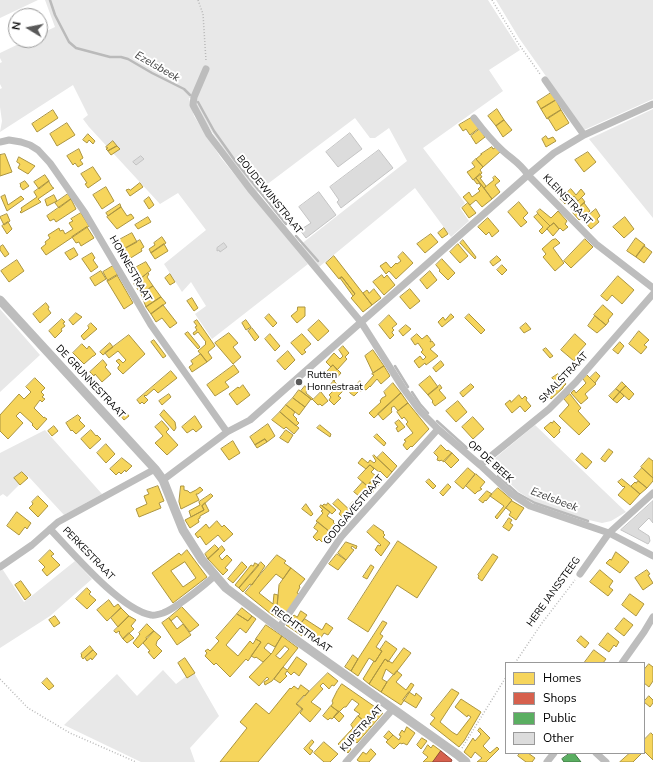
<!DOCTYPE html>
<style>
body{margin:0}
#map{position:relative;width:653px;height:762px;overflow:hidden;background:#fff;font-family:"Nunito Sans",sans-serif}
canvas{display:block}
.legend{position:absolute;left:505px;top:662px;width:140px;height:92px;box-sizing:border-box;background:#fff;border:1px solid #999;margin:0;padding:5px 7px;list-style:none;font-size:12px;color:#000}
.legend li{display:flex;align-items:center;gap:8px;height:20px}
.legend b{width:20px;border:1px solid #999}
.north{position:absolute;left:8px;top:8px;width:40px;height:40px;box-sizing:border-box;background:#fff;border:1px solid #999;border-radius:50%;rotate:280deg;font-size:11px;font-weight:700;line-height:16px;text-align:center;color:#000}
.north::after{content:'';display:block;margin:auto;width:14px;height:18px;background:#595959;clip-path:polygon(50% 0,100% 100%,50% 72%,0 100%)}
</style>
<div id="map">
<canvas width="653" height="762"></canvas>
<ul class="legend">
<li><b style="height:11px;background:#f6d55c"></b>Homes</li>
<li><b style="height:11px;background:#d6604d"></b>Shops</li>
<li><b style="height:11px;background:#5aae61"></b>Public</li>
<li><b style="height:11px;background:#dcdcdc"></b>Other</li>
</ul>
<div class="north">N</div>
</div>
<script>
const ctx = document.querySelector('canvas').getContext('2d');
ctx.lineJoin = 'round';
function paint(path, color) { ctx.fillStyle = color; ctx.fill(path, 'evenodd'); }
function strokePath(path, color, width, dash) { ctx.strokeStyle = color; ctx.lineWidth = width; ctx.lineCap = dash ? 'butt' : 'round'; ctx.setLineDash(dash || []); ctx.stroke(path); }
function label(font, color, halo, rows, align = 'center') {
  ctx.font = font + ' "Nunito Sans",sans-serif'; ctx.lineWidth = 4; ctx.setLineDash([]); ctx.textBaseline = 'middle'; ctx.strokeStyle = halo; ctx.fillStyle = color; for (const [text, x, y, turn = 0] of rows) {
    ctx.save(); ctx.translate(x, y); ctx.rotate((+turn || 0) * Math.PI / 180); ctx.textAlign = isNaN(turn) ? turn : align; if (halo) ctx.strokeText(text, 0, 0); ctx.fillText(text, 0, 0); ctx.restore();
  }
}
const green = new Path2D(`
 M0 0H38L0 18Z
 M45 0H488L520 50 489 70 503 91 423 148 465 203 460 208 469 221 451 237 415 188 319 267 300 245 407 161 389 128 375 138H370L355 118 257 192C233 162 210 132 191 98H189L194 116 221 158 308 264 212 339 195 314 206 306 191 282 182 292 164 264 206 230 178 193 160 204 89 127 83 119 88 115 73 85 0 132 2 121 0 107V89L2 88 0 84V63L2 62 0 58V53L27 40H40V34L55 27Z
 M496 0H653V99L584 130 519 38Z
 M653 109V218L589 139Z
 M0 309 40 355 0 392Z
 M535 425 626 512 611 521 602 523 589 520 535 502 519 492 492 466 494 459Z
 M45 430 102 494 64 515 28 476 7 497 3 494 0 496V453Z
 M75 561 92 579 50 616 0 648V571L3 570 24 602Z
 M163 670 176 684 193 671 219 716 190 748 195 762H141L64 725 117 674 137 696Z`);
const homes = new Path2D(`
 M551 93 556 100 541 109 537 102Z
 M556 100 561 110 547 119 541 109Z
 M497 109 504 120 496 126 488 116Z
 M53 110 58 118 37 132 32 124Z
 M561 110 569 123 556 131 548 118Z
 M471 118 479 128 470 135 466 129 463 131 459 125Z
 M504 120 512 130 503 137 496 126Z
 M67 123 75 135 57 146 50 134Z
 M480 129 485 137 476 144 471 136Z
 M88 134 95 141 93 144 89 140 87 143 83 140Z
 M546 136 548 139 553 137 556 141 546 147 542 139Z
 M113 141 117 146 108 151 106 149 108 148 106 147Z
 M117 146 120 149 111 155 108 151Z
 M492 147 493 149 496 147 500 152 483 167 476 159 482 154H481Z
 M79 149 83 158 80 160 83 164 78 167 75 163 73 165 67 156Z
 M588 152 596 162 584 172 575 160Z
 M5 154 12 172 0 176V155Z
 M19 157 35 166 28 174 18 168 20 164 17 162Z
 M476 159 483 167 480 170 482 173 473 180 467 172 475 167 472 163Z
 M93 167 101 179 88 188 85 184 87 183 81 174Z
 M480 174 482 177 480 178 486 186 484 188 476 178Z
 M45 175 49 181 39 189 34 182Z
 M495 176 500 181 495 185 500 192 492 199 484 188 494 180 493 178Z
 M476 178 492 199 482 207 476 200 470 205 463 197 469 192 472 197 480 191 478 189 481 186 479 183 477 184 474 180Z
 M25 181 29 186 23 190 20 186 21 185 20 184Z
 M49 181V182L53 188H54L38 199 41 202 21 213 20 212 22 210 21 208 37 197 34 192Z
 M140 183 143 187 130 196 126 190 129 189 130 190Z
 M106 187 114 201 102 209 93 195Z
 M571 189 576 195 581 189 585 194 578 201 574 196 565 204 560 199Z
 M68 194 71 199 59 208 55 203Z
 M5 195 8 205 21 196 24 199 7 211 1 197Z
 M54 195 57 201 47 206 45 200Z
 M149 197 154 205 149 209 144 201Z
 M582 198 585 202 574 212 570 208Z
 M71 199 76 209 56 222 54 219 50 221 47 216Z
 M519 202 528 213 523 218 527 222 521 227 508 212Z
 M468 203 476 213 469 218 462 208Z
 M584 203 590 211 579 220 573 213Z
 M120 204 121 207 108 216 106 213Z
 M121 207 127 216 131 214 134 218 117 229 107 217Z
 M540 209 551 218 558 211 567 221 565 224 568 227 563 231 560 228 559 229 554 223 550 226 538 214 537 212Z
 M596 209 600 216 597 219 599 222 591 229 583 220Z
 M81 213 89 226 46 255 41 248 46 244 45 242 50 238 48 235 59 228 60 231 63 230 65 234 73 229 69 223 73 221 71 219Z
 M7 214 10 221 4 225 0 217Z
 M538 214 550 226 542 234 539 231 543 227 534 217Z
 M148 217 151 222 138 229 135 225Z
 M625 217 634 229 624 238 613 227Z
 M488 218 499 231 492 237 489 232 486 235 478 227Z
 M8 222 12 229 7 234 2 226Z
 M554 223 559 229 553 236 547 229Z
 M87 227 94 238 81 246 79 242 76 243 72 237Z
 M444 228 448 234 442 238 438 233Z
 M132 233 137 242 124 249 119 240Z
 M431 234 438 242 425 253 417 244Z
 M162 237 166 243 151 253 149 249 155 245 154 243Z
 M636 238 645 245 636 257 627 251Z
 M556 239 560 243 553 248 564 263 555 271 543 257 546 254 542 249 552 240Z
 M585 239 593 247 571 268 564 261Z
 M140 240 144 247 141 249 142 251 129 259 124 249Z
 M463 240 476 257 475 259 460 243Z
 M164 244 168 251 155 259 151 253Z
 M458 244 468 256 460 263 450 252Z
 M3 245 9 254 5 257 0 250V247Z
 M644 246 652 252 644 263 636 257Z
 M74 248 78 255 70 260 65 253Z
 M403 252 413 263 396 279 389 271 386 274 380 266 386 262 391 268 396 263 397 264 401 261 398 257Z
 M92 253 95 258 93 260 98 267 91 272 82 259Z
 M334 256 372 305 363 312 351 298 355 294 342 277 339 279 326 263Z
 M497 256 501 260 493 266 490 262Z
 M442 259 455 273 448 280 439 271 440 270 436 265Z
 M17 260 24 271 9 282 1 271Z
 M146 262 151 270 139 280 133 269Z
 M502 265 507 270 502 275 497 270Z
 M113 266 118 275 108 281 103 272Z
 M101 271 106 279 95 286 90 278Z
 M430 271 437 280 427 289 420 280Z
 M148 273 149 274 147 277 153 286 141 294 134 284Z
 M170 274 175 282 170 285 165 278Z
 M117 275 133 303 124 309 107 281Z
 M382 275 384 278 387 275 395 285 384 295 373 282Z
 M618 276 634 290 622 304 612 295 607 301 601 296Z
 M342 277 355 294 353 296 340 278Z
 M153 286 161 297 146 307 141 294Z
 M374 289 381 298 372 305 363 293 367 290 369 293Z
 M410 289 420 301 410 309 400 297Z
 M161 297 166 303 151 314 146 307Z
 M192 298 198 308 194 311 187 301Z
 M46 303 49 307 48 309 51 313 40 323 33 314Z
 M163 305 177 323 170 328 162 318 156 322 151 314Z
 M603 305 613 314 608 320 609 321 606 325 594 315Z
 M298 307H305V316L297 323 291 316 297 311Z
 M76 313 82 317 73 325 69 320Z
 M269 314 277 323 273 327 265 318Z
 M451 314 454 317 442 327 438 322 443 317 445 320Z
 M469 314 485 330 481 334 465 318Z
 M389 315 397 324 392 328 394 330 392 332V333L394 335 390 339 379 325Z
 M595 316 606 325 597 333 588 326Z
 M62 319 65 322 63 323 65 326 61 329 62 331 55 338 49 331Z
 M197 320 215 346 208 352 212 358 207 362 198 351 206 344 205 343 206 342 198 332 194 335 193 333 197 330 195 327 197 326 194 322Z
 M246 320 251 327 246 330 242 323Z
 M319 320 329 331 318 341 308 330Z
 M91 323 97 329 84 340 81 336 89 328 88 326Z
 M526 323 531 329 524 333 520 328Z
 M406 325 411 329 403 336 399 331Z
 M252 328 259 337 255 341 248 331Z
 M639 331 649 340 644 345 647 347 641 354 629 344Z
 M188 332 200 347 198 349 185 334Z
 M229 333 238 343 233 347 241 357 233 364 215 343Z
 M270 334 280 346 275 351 265 339Z
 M302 334 311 344 304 350 306 352 302 355 291 343Z
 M417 334 422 339 427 335 431 340 430 342 432 341 435 345 430 349 438 356 426 365 425 363 419 368 414 361 420 356 423 360 426 357 421 352 423 350 418 343 415 345 411 339Z
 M575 334 586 344 578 353 579 355 574 361 561 350Z
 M129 335 145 354 123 374 118 369V367L120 365 116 361 119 359 123 363 126 360 118 351 109 358 105 353Z
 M154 340 166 356 163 358 151 342Z
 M620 342 624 346 618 354 613 350Z
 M110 343 113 347 103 355 100 352Z
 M82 344 87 349 89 346 96 354 94 356H93L84 364 73 353Z
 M343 346 349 353 345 357 347 359 337 370 333 365 331 367 326 362 334 353 340 359 343 356 339 350Z
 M546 348 553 356 550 358 543 350Z
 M373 350 384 366 373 373 365 356Z
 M288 351 295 360 285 370 277 361Z
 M201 354 207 362 192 372 189 367 193 364 191 361Z
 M103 360 107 365 105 367 111 374 102 382 95 374 94 376 90 372Z
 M441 361 444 365 436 372 433 368Z
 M234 365 239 372 225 382 229 387 215 396 207 385Z
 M333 365 341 373 334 381 325 374Z
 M384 366 390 376 381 384 377 379 370 387V386L366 390 364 389 361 392 360 391 374 375 372 374Z
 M171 371 177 378 158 393 154 389 146 396 145 395 144 396 148 400 144 404 142 402 140 404 137 400Z
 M596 372 600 376 595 383 590 378Z
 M558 374 566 384 563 387V388L551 399 545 392 553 386 552 384 555 381 552 378Z
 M587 375 596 384 585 394 588 398 581 404 571 393 574 390 576 393 586 383 583 379Z
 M430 376 438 387 428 395 419 385Z
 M35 378 45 388 41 392 44 395 42 397 45 399 42 402 40 400 34 408 44 418V417L47 419 37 430 32 425 33 424 20 412 16 416 23 423 8 439 0 431V415L19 394 24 399 31 392 26 387Z
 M334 381 343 391 338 396 341 398 334 405 329 400 331 397 329 395 333 391 328 387Z
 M360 381 364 386 359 391 355 387Z
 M622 382 626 386 620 392 616 389Z
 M393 383 401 393 374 418 369 413 381 402 380 401 382 398 386 396 384 392Z
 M471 384 474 387 463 397 460 393Z
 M243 385 250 395 237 405 229 394 238 387 239 388Z
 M440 385 442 388 439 390 446 398 435 406 432 402 433 401 428 395Z
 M305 386 307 389 306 393 313 399 312 400 301 391Z
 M626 386 634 394 629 400 620 392Z
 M355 387 359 391 354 396 350 393Z
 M616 389 620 392 613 400 609 396Z
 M299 390 311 399 305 407 293 398Z
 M321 392 328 401 322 406 320 404 318 405 313 400Z
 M620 392 624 396 617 403 613 400Z
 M401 393 408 403 398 411 394 406 391 408 392 409 391 410 392 412 383 420 378 414Z
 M169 394 171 397 162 405 159 401Z
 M570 394 581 408 578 411 590 424 579 435 559 416 569 405 564 399Z
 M519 395 522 399 525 396 527 398 526 400 531 406 525 412 520 406 512 413 505 404 510 400 511 402Z
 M293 398 305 407 299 415 286 405Z
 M458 401 467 412 456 422 446 411Z
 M408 403 429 429 412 447 411 446 407 450 403 445 406 441 404 440 413 433 406 424 408 422 404 417 402 419 397 412Z
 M286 405 295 412 293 415 297 419 296 420 299 423 296 426 280 412Z
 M164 410 175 422 176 428 174 431 160 415Z
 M125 411 129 416 124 420 120 415Z
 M280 412 299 428 294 434 286 427 284 429 272 420Z
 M78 415 81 418 79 420 85 426 76 434 72 430 71 431 66 423Z
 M195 416 202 427 196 432 193 429 187 433 182 427Z
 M473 417 484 429 473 439 462 427Z
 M399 420 405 427 398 432 396 428 398 427 395 423Z
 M162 421 169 429 166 432 178 445 167 455 155 443 163 436 155 427Z
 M554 421 561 428 559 430 560 432 554 438 544 428 551 422 552 423Z
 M268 424 275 436 267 442 265 439 255 445 250 437Z
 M320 425 331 434 330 437 317 428Z
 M54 426 58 431 52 436 48 431Z
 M91 430 96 436 97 435 101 439 90 449 81 439Z
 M286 430 293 435 288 443 280 438Z
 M377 434 386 443 384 446 374 437Z
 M265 439 267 442 257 448 255 445Z
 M233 441 240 453 229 460 221 449Z
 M106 444 115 454 106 463 97 453Z
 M441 445 447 451 448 450 452 453 444 462 441 460 440 461 437 460 438 457 434 453Z
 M609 449 613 452 605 462 601 459Z
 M383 452 397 466 392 472 377 458Z
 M452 453 459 460 451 468 444 461Z
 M582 453 592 462 586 469 576 460Z
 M374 455 392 472 387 478 380 471 379 472 370 465 366 469 358 463 362 458 368 463 370 460 374 463 376 461 373 456Z
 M122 458 132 466 126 472 125 470 121 474 119 472 116 475 110 469Z
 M649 458 653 461V478L641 467Z
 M370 465 374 469 371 472 376 476 367 486 358 478Z
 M468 468 475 474 463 489 455 482Z
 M642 468 653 478V481L647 488 634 477Z
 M22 472 28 478 20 485 14 478Z
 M476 474 485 482 480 488 482 489 479 491H478L475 494 466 486Z
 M376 476 382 481 373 491 367 486Z
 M429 479 436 486 433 489 426 482Z
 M622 479 640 494 630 505 618 495 625 487 624 486 623 487 618 482Z
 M638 481 647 488 640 494 631 486 635 482 636 483Z
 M363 482 374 492 365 501 354 492Z
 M448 484 451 487 443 496 440 493Z
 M158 486 164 501 159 503 161 508 139 517 136 509 147 504 144 496 149 494 147 490Z
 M181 486H184V490L188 491 190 493 196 490 200 487 203 490 198 494H196L199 500 181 509 179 502Z
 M498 488 512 500 497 519 495 517 504 506 490 496Z
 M487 491 492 494 486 501 485 500 483 503 479 500Z
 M211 494 213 496 202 506 204 510 191 517 189 511 200 505 199 502Z
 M38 496 48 506 38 517 29 508 33 504 32 502Z
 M338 499 354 514 347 521 339 514 341 511 333 504Z
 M512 501 524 508 516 520 509 515 511 512 506 508Z
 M353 502 359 507 354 514 348 508Z
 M205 503 209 511 200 516V518L198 519 199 522 190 528 185 520 204 510 202 506Z
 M328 503 336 510 332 514 322 506 324 504 326 505Z
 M306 504 313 514 311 516 302 509Z
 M321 505 330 512 327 516 334 521 333 522 336 525 330 532 316 521 323 513 321 511 323 510 320 507Z
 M17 512 31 523 27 529 25 527 19 535 7 526Z
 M509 518 512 520 510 523 513 525 509 531 503 527Z
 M217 521 222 527 224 525 233 534 224 542 218 535 206 545 200 536 198 538 195 534 206 524 209 528Z
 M318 522 330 532 322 542 319 539 317 541 313 537 318 531 314 528Z
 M374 525 384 532 383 533 385 535 383 537 390 543 381 556 375 550 378 545 380 546 381 545 367 532Z
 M398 541 437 567 417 598 397 585 368 632 348 619Z
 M346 542 357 546 356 549 352 546 351 548 354 550 346 560 338 553Z
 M215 545 219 549 208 559 205 554Z
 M222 546 225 550 219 556 222 560 227 555 232 560 225 568 228 570 223 575 208 559Z
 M50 550 54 554 51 556 60 565 47 576 42 570 45 567 39 561Z
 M187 550 207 577 173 603 152 573 179 553 181 555ZM185 562 196 578 183 587 171 571Z
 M616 552 629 562 620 573 606 563 610 559 611 560Z
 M337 554 346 560 338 570 329 564Z
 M493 554 498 557 482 581 478 578 479 576 478 575Z
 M277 555 286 561 284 563 291 568 283 579 276 574 259 593 273 604 274 594 278 595 277 607 271 614 245 593Z
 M242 562 247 567 233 583 228 579Z
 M261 562 265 566 252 585 250 584 243 592 239 588Z
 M255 563 259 565 239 588 235 585 251 565 253 566Z
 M371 565 374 567 367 579 363 577Z
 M291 568 305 579 299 586 300 587 297 593 300 594 282 621 271 614 277 607 279 585Z
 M600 570 613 581 609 587 613 590 608 596 590 582Z
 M647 570 650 574 648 575 653 583 643 590 635 578Z
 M21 581 31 595 25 600 15 585Z
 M87 588 91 592 89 594 96 600 87 609 76 599Z
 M630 594 644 604 636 616 622 605Z
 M109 600 114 607 118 604 121 608 107 621 97 610Z
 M182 607 199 625 190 632 177 616 171 621 169 618Z
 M121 608 129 616 118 627 111 618Z
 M242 608 252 616 248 621 237 614Z
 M301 611 307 615 295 631 286 625 294 615 297 617Z
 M237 614 248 621 252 616 256 619 246 633 240 628 226 645 238 656 250 641 253 644 256 639 261 642 248 661 246 659 230 677 216 663 214 665 205 656 207 653 205 651 208 649 210 651 219 641 216 638Z
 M55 616 60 623 54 627 49 620Z
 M129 616 136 620 131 626 134 629 123 639 119 633 120 632 119 631 116 633 114 631Z
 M169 618 177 629 183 624 191 635 177 645 162 623Z
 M624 618 633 625 624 636 615 629Z
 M305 619 322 630 326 623 333 628 328 635 324 633 318 642 304 632 302 636 295 631Z
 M383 621 387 623 380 634 383 636 376 647 382 651 375 662 369 658 358 676 351 671 358 659Z
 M147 624 154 631 138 648 133 643 140 634 139 633Z
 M266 625 282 636 275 647 268 643 264 648 271 654 263 662 256 657 255 658 251 656 261 642 256 639Z
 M154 631 161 637 157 641 156 645 162 651 154 659 148 652 150 651 143 643 147 639 146 638Z
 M129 633 134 638 127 643 123 639Z
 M608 633 619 642 616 647 614 645 609 652 599 645Z
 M282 636 298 648 272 681 265 685 264 682 269 679 267 677 259 686 249 677 272 653ZM285 646 289 649 280 659 276 656Z
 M581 636 589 643 585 648 577 641Z
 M386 641 397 649 388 662 385 659 369 684 363 679 374 661 375 662 382 651 380 650Z
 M90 646 93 650 83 659 81 656 82 655 81 654Z
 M404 648 411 653 394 675 386 669 382 679 387 682 381 692 369 684 385 659 392 663Z
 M93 650 97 654 92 660 91 658 87 661 85 658Z
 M594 650 606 659 603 663H587L585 662Z
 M353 655 358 659 351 671 345 667Z
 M297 657 307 664 299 676 294 672 291 675 287 671 285 674 287 676 280 683 274 679 283 667 287 670Z
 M185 658 195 673 187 678 178 663Z
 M649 664 653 667V681L649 687 644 683V670Z
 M397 671 402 675 396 682 406 690 411 683 414 685 401 705 381 692 387 682Z
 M328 673 338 681 334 686 332 685 329 689 323 683 320 686 323 689 311 702 321 709 310 722 300 713 303 709 297 704Z
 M47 678 54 686 49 690 42 683Z
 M342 684 378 709 366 723 358 716 360 714 354 710 359 704 352 699 346 707H344L339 712 331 706 333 703 332 701 337 691Z
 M301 685 309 691 305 696 304 695 296 704 302 709 258 762H220L247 728 240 722 256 703 269 714 290 688 291 689 294 686 298 689Z
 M452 689 459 693 440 722 452 732 457 735 471 717 468 715 467 717 455 707 461 699 481 712 464 741 459 747 430 724 435 718 431 715Z
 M409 692 415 696 416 693 422 698 416 708 403 700Z
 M649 696 653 700V703L650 707 644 702Z
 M331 706 339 712 332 719 330 718 328 720 323 716Z
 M378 709 383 713 371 727 366 723Z
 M339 711 344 716 339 722 334 717Z
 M358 716 371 727 357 743 351 738 346 744 351 749 348 753 338 744 353 728 351 725Z
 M407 727 415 733 407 745 403 743 402 744 400 743 394 749 386 742 393 735 399 740 401 736 399 735 402 730 404 732Z
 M480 728 490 738 483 746 490 753 497 747 499 749 486 762H477L482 758 475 752 471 758 464 752 473 738 475 741 481 734 478 731Z
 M389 731 393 735 388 740 384 737Z
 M651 733 653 735V760L644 751V740Z
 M422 738 427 741 421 749 417 745Z
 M312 740 314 742 309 748 313 751 310 755 304 749Z
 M324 742 338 754 330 762H324L314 753Z
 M428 745 431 748 433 745 441 751 433 762H423L428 757 423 753Z
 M371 749 376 754 369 762H360L357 760 363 752 366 754Z
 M520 753H528L535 758 532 762H526L518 756Z
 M630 753H642L633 762H620Z`);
const shops = new Path2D(`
 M441 751 452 760 451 762H433Z`);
const public = new Path2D(`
 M570 753H574L581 762H564L562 759Z`);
const stream = new Path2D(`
 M50 0 55 15 69 42 76 48 110 57H121L128 59 152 73 184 89 190 95
 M198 102 214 131 236 162 286 224
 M296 236 318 261
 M395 366 408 387
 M412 392 420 404 428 413
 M437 421 467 448
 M498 476 517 493 535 503 588 521`);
const building = new Path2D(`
 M350 133 362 149 338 167 326 152Z
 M379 150 393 168 341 208 337 202 339 200 330 187Z
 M141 156 144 159 136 165 133 162Z
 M319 192 336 215 306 238 300 230 311 223 299 207Z
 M224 243 227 247 220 252 219 250 217 251V248Z
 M653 501V523L649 518 638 529 649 536 650 541 648 544 621 530Z`);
const path = new Path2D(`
 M198 0 203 14 206 61
 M492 0 518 43 540 74
 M515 663 542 623 575 580
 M0 679 28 708 70 733 136 762
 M462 748 506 677`);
const minor = new Path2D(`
 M206 69 194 97 193 105 209 135 250 189 361 322 403 388 420 411 438 429 480 465 510 493 530 506 609 533 653 556
 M545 80 584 135
 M474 118C483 130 492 141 503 151 513 160 520 163 528 175L596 244 653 288
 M0 142 9 140 21 142 30 145 38 150 50 163 85 213 151 325 227 432
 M480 465 549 409 576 382 653 294
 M163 480 227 432 250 420 528 175 554 153 584 135 653 104
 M50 529C72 552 121 610 151 615 154 616 160 614 163 613 179 607 201 587 215 576
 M0 567 32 545 58 522 155 469
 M580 574 609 533 653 493
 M279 628 341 537 438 429
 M622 663 644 632 653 617
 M596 753 606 762
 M346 762 393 709
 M547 762 554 753`);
const tertiary = new Path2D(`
 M0 300 155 469 163 480 183 530 202 560 226 588 279 628 458 755 466 762`);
const markers = [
 [299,382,4,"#595959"]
];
const streetNames = [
 ["BOUDEWIJNSTRAAT",269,195,51],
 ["KLEINSTRAAT",567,200,46],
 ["HONNESTRAAT",130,269,60],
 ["SMALSTRAAT",564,378,-46],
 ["DE GRUNNESTRAAT",90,382,47],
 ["OP DE BEEK",490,462,42],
 ["GODGAVESTRAAT",354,510,-50],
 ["PERKESTRAAT",88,554,46],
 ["HERE JANSSTEEG",554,592,-54],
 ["RECHTSTRAAT",301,630,36],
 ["KUPSTRAAT",362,729,-48]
];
const poiNames = [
 ["Rutten",307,376],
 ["Honnestraat",307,388]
];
const waterNames = [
 ["Ezelsbeek",157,67,30],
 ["Ezelsbeek",554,500,21]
];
paint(green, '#e8e8e8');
paint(homes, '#f6d55c');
strokePath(homes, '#ac9540', 1);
paint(shops, '#d6604d');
strokePath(shops, '#964336', 1);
paint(public, '#5aae61');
strokePath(public, '#3f7a44', 1);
strokePath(stream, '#bababa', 2.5);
paint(building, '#dcdcdc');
strokePath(building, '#c4c4c4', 1);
strokePath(path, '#b8b8b8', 1.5, [1, 2]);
strokePath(minor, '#bdbdbd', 7);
strokePath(tertiary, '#bdbdbd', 9);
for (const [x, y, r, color] of markers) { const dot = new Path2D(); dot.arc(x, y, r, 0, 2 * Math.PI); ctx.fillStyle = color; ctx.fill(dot); strokePath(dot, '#fff', 1.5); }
label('10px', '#000', '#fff', streetNames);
label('10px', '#000', '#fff', poiNames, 'left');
label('italic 11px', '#3e3e3e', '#fff', waterNames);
</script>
